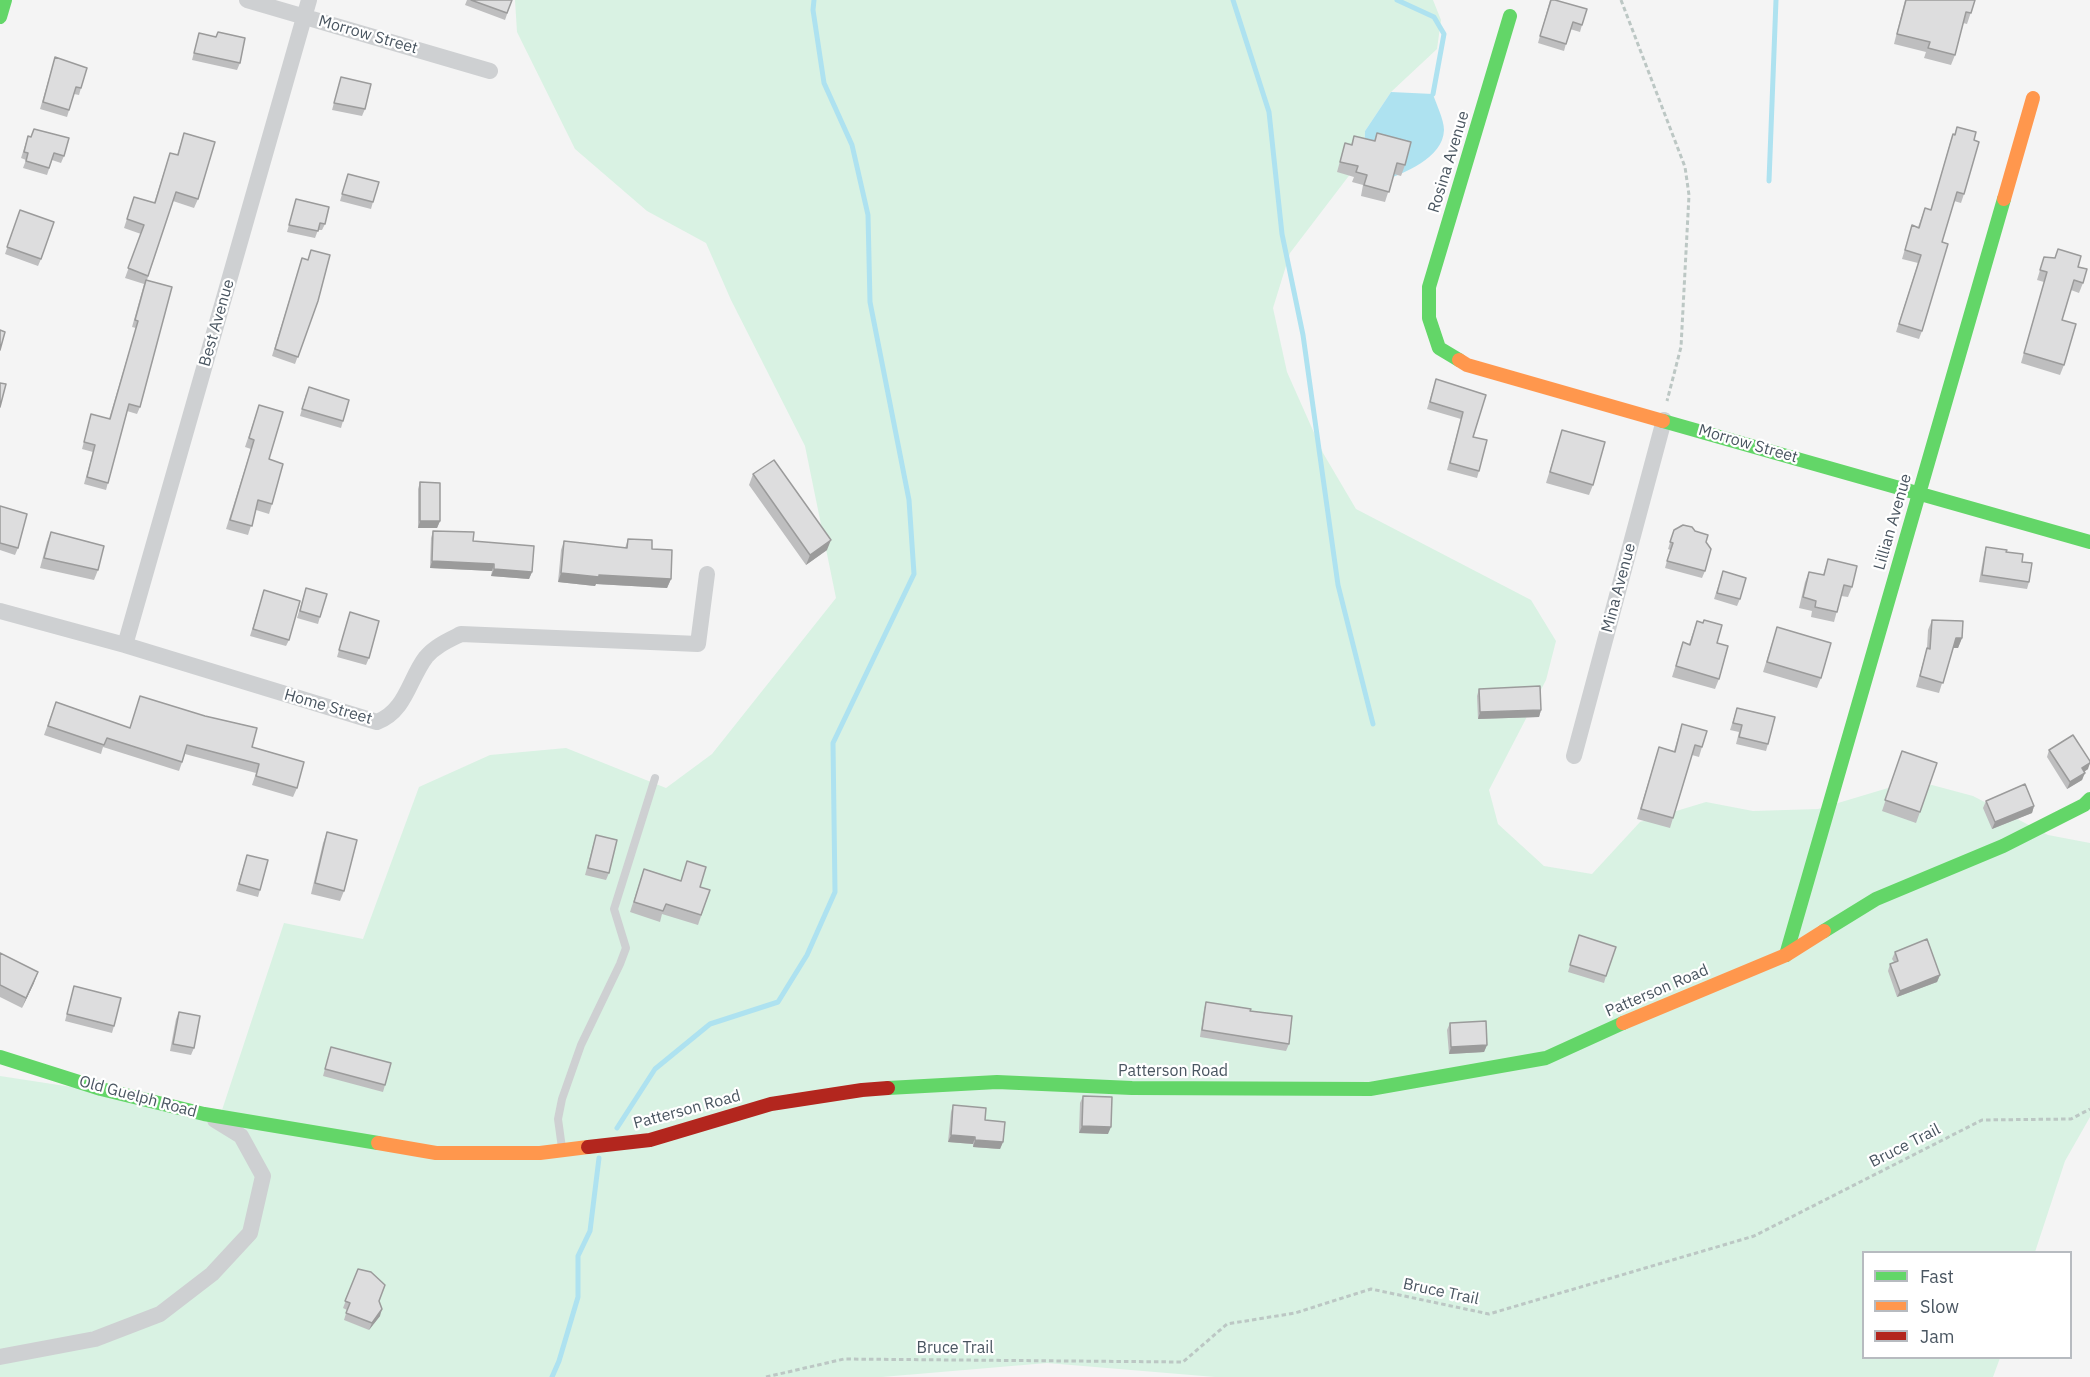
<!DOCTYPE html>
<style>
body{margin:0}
#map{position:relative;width:2090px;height:1377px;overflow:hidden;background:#f4f4f4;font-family:"IBM Plex Sans",sans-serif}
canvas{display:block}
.legend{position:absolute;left:1862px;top:1251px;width:210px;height:108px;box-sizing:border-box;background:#fff;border:2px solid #b7bbc0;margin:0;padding:8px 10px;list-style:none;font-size:18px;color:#4a5661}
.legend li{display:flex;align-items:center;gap:12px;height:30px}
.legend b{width:30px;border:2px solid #b7bbc0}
</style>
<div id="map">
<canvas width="2090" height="1377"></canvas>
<ul class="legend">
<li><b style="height:8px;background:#63d668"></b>Fast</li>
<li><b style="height:8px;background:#ff974d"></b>Slow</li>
<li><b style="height:8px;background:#b3261e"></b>Jam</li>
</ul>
</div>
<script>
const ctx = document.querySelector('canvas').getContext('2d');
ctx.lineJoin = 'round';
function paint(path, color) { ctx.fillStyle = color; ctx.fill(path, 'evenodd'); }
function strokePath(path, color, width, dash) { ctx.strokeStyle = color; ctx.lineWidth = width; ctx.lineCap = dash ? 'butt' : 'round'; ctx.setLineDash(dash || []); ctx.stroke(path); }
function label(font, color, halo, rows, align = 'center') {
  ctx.font = font + ' "IBM Plex Sans",sans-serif'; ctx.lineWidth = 4.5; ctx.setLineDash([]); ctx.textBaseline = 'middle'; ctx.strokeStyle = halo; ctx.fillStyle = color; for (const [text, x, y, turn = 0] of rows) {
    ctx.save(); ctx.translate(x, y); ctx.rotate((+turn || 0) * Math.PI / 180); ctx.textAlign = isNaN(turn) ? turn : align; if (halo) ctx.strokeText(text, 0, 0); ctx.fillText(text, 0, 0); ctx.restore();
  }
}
const green = new Path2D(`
 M515 0H1433L1441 20 1437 49 1391 92 1365 131 1364 156 1290 253 1273 308 1287 372 1323 453 1356 509 1531 600 1556 641 1546 680 1489 790 1498 824 1544 866 1592 874 1640 822 1706 802 1753 811 1818 809 1888 788 1932 785 1973 796 2048 835 2090 843V1117L2065 1161 2035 1252H1864V1358H2000L1993 1377H1215L1047 1363 882 1377H0V1076L222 1110 284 923 363 939 419 787 490 755 566 748 666 788 712 754 836 598 805 446 731 300 706 243 647 211 575 149 517 32Z`);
const water = new Path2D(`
 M1391 92 1433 94C1436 104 1444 119 1444 130 1443 159 1403 173 1381 182L1364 156 1365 131Z`);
const stream = new Path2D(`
 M1233 0 1269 112 1282 234 1303 335 1338 585 1373 724
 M1397 0 1434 17 1444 34 1433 94
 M1769 181 1776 0
 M617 1128 655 1069 710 1024 778 1002 807 955 835 892 833 743 914 574 909 500 870 302 868 215 852 145 824 83 813 10 814 0
 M552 1377 559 1361 578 1297V1256L590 1231 599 1158`);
const path = new Path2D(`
 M1621 0 1685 167 1689 195 1681 347 1667 401
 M766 1377 844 1359 1183 1362 1227 1324 1295 1313 1371 1289 1489 1314 1754 1236 1982 1120 2071 1119 2090 1109`);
const lane = new Path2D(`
 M562 1148 558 1119 562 1099 581 1045 620 964 626 948 614 909 655 778`);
const street = new Path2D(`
 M247 0 490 71
 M0 611 125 645 377 722C406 711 409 679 426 657 435 646 449 640 461 634L698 644 707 574
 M125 645 309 0
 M1574 756 1664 420
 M0 1357 95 1339 160 1314 212 1274 250 1233 263 1176 241 1136 215 1120`);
const fast = new Path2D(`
 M0 17 5 0
 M1459 360 1439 348 1429 318V287L1510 16
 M1663 421 2090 542
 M1824 931 1876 899 2003 846 2084 805 2090 799
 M1786 955 2004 199
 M0 1057 101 1089 204 1114 378 1143
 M888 1088 997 1082 1132 1088 1370 1089 1546 1058 1623 1023`);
const slow = new Path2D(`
 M2004 199 2033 98
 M1459 360 1467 365 1663 421
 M1623 1023 1786 955 1824 931
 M378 1143 436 1153H540L588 1147`);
const jam = new Path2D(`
 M588 1147 650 1140 771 1104 862 1090 888 1088`);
const wall = new Path2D(`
 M467 0H512L505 20 465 5Z
 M1550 0 1582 25 1580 32 1570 29 1564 51 1538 43Z
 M1905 0H1975L1967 24 1963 23 1955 55 1951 65 1924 58 1926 52 1894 44Z
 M218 32 240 63 237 70 192 60 199 33 216 37Z
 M55 57 81 88 79 95 74 94 67 117 40 109Z
 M341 77 365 109 362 116 332 110Z
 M1957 127 1964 194 1961 203 1954 201 1942 242 1922 331 1919 339 1896 332 1918 263 1902 259 1912 225 1918 227 1925 208 1931 210 1950 143 1953 134 1954 135Z
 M34 129 64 156 61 163 52 160 47 175 23 168 26 160 21 158 28 136 31 137Z
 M184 133 198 199 194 208 173 201 147 280 140 407 137 414 127 411 106 490 84 484 93 452 82 449 91 414 109 419 136 328 132 327 144 284 125 278 141 234 124 228 134 197 154 203 170 153 177 155Z
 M1377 133 1405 165 1401 176 1394 174 1385 202 1361 196 1363 185 1352 182 1354 177 1337 172 1345 143 1351 145 1354 136 1374 141Z
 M348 174 373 202 371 209 340 201Z
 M296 199 325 224 322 230H318L315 238 287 232Z
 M20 210 41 259 38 266 5 254Z
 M311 250 318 301 295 364 272 356 302 258 308 260Z
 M2044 257 2078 267 2083 283 2079 293 2071 290 2062 320 2064 365 2060 375 2021 363 2044 282 2037 280Z
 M1434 386 1486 395 1473 437 1479 471 1477 478 1447 470 1461 419 1427 409Z
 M306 394 343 421 341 428 300 416Z
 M259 405 269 459 272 504 269 514 256 510 248 535 226 529 251 449 245 447Z
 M1562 430 1593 485 1589 495 1546 483Z
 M753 474 827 550 806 565 749 485Z
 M420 482 440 521 437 528H418V489Z
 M0 506 18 548 15 555 0 550Z
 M1674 530 1695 531 1706 542 1705 571 1702 578 1665 568 1670 550 1668 549Z
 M433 531 473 541 532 572 529 579 491 576 492 571 430 568 431 538Z
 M51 532 98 570 94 580 40 568 47 542Z
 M628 539 652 549 671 579 667 588 596 584 595 586 558 582 561 550 564 541 625 548Z
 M1986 547 2006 552 2022 562 2029 582 2027 589 1979 582 1984 554Z
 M1828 559 1852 587 1848 597 1841 596 1834 622 1811 617 1812 611 1799 608 1805 582 1809 572 1823 575Z
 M1723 571 1740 599 1737 606 1714 599Z
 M306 588 320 617 318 624 297 618Z
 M262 597 289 640 286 646 250 636Z
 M350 612 369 658 366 665 337 657Z
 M1932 620 1962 638 1958 648H1953L1939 693 1916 687 1927 648 1928 630Z
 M1697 621 1717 643 1719 679 1715 689 1672 677 1683 642 1689 644Z
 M1777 627 1821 678 1817 688 1763 672Z
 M1479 689 1541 710 1539 717 1478 719 1477 696Z
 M140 696 252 747 297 788 293 797 252 785 256 773 185 754 179 771 103 747 101 754 44 735 56 702 130 728Z
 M1737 708 1768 744 1766 751 1736 744 1739 732 1730 730Z
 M1682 724 1702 747 1699 757 1692 755 1670 828 1637 819 1659 747 1674 751Z
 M2049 750 2088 769 2084 772 2082 780 2067 789 2047 757Z
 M1902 751 1920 812 1916 823 1882 811Z
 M1986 801 2034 806 2032 813 1992 829 1983 808Z
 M327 832 344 891 340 901 311 894 323 843Z
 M596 835 609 873 606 880 585 875Z
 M247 855 260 890 258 897 236 891Z
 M644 869 710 890 698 925 662 914 660 922 630 912Z
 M1579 935 1606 976 1604 983 1568 972Z
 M1895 952 1940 975 1937 982 1897 997 1888 971 1890 964 1894 962 1892 959Z
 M0 953 34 983 22 1008 0 997Z
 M74 986 114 1026 112 1033 65 1021Z
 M1206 1002 1250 1011 1289 1044 1286 1051 1200 1037 1204 1009Z
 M179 1012 194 1048 191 1055 170 1051 176 1019Z
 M1450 1023 1487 1045 1484 1052 1449 1054 1447 1030Z
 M331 1047 385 1085 383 1092 323 1076Z
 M1083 1096 1108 1134 1079 1133 1080 1103Z
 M953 1105 985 1120 1003 1142 1000 1149 973 1147V1144L948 1142 951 1112Z
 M358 1269 379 1301 380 1316 369 1330 344 1320 347 1310 343 1308Z`);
const shadedWall = new Path2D(`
 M420 521H440L437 528H418Z
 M831 540 827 550 806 565 810 555Z
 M432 561 494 564 492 571 430 568Z
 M494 569 532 572 529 579 491 576Z
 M561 573 599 575 671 579 667 588 596 584 595 586 558 582Z
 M1956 638H1962L1958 648H1952Z
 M1541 710 1539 717 1478 719 1480 712Z
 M2090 763 2088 769 2079 775 2082 768Z
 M2085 773 2082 780 2067 789 2070 782Z
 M2034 806 2032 813 1992 829 1995 822Z
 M38 972 34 983 22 1008 26 998Z
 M1940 975 1937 982 1897 997 1900 991Z
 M1487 1045 1484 1052 1449 1054 1451 1047Z
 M1082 1126 1111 1127 1108 1134 1079 1133Z
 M951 1135 975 1137 973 1144 948 1142Z
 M975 1140 1003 1142 1000 1149 973 1147Z
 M382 1309 380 1316 369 1330 372 1323Z`);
const building = new Path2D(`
 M471 0H512L507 13Z
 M1551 0H1555L1587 9 1582 25 1573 22 1566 44 1540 36Z
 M1906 0H1975L1971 13 1966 12 1955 55 1928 48 1930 42 1897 34Z
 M218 32 245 38 240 63 194 53 199 33 216 37Z
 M55 57 87 68 81 88 76 87 69 110 43 102Z
 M341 77 371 84 365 109 334 103Z
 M1957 127 1976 132 1974 140 1979 142 1964 194 1957 192 1942 242 1948 244 1922 331 1899 324 1921 255 1905 250 1912 225 1919 228 1925 208 1931 210 1953 134 1955 135Z
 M34 129 69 138 64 156 54 153 49 168 26 161 28 153 24 152 28 136 31 137Z
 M184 133 215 142 198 199 176 192 148 276 128 268 144 225 127 219 134 197 155 203 170 153 178 155Z
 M1377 133 1411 142 1405 165 1397 163 1389 192 1364 185 1367 175 1356 172 1358 166 1340 162 1345 143 1352 145 1354 136 1375 141Z
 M348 174 379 182 373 202 342 194Z
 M296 199 329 207 325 224 320 223 318 231 289 225Z
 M20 210 54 222 41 259 7 247Z
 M2058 249 2081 256 2078 267 2087 269 2083 283 2074 280 2062 320 2076 324 2064 365 2024 353 2047 272 2040 270 2044 257 2055 258Z
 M311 250 330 255 318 301 298 357 275 349 302 258 308 260Z
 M146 280 172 287 140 407 129 404 108 483 87 477 95 445 84 442 91 414 110 419 138 321 135 320Z
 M0 330 5 332 0 350Z
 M1436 379 1486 395 1473 437 1487 440 1479 471 1450 463 1463 412 1430 402Z
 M0 383 6 384 0 407Z
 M309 387 349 400 343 421 302 409Z
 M259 405 283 412 269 459 283 464 272 504 258 500 252 526 230 520 254 440 249 438Z
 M1562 430 1605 442 1593 485 1550 472Z
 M774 460 831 540 810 555 753 474Z
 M420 482 440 483V521H420Z
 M0 506 27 514 18 548 0 543Z
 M1683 525 1692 527 1695 531 1708 535 1706 542 1711 549 1705 571 1667 561 1673 543 1670 542 1674 530Z
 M433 531 474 532 473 541 534 546 532 572 494 569V564L432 561Z
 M51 532 104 546 98 570 44 558Z
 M628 539 652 540V549L672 550 671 579 599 575V577L561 573 564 541 627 548Z
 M1986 547 2007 550 2006 552 2023 554 2022 562 2032 563 2029 582 1982 575Z
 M1828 559 1857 566 1852 587 1844 585 1837 612 1815 607 1816 601 1803 597 1809 572 1824 575Z
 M1723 571 1746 578 1740 599 1717 593Z
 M306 588 327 594 320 617 300 611Z
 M264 590 300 601 289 640 253 629Z
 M350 612 379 621 369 658 339 650Z
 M1704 620 1722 625 1717 643 1728 646 1719 679 1676 666 1683 642 1690 645 1697 621 1703 623Z
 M1932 620 1963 621 1962 638H1956L1943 683 1920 676 1927 648 1930 649Z
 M1777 627 1831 643 1821 678 1767 662Z
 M1540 686 1541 710 1480 712 1479 689Z
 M140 696 205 716 257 728 252 747 304 762 297 788 256 776 259 764 187 745 182 762 107 738 104 745 48 726 56 702 130 728Z
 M1737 708 1775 717 1768 744 1739 737 1742 725 1733 723Z
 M1682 724 1707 731 1702 747 1695 745 1673 818 1641 809 1659 747 1675 752Z
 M2073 735 2090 761V763L2082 768 2085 773 2070 782 2049 750Z
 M1902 751 1937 763 1920 812 1885 800Z
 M2025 784 2034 806 1995 822 1986 801Z
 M327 832 357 840 344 891 315 883Z
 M596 835 617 840 609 873 588 868Z
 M247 855 268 860 260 890 239 884Z
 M687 861 706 867 700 887 710 890 701 915 666 904 663 911 634 902 644 869 681 881Z
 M1579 935 1616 947 1606 976 1570 965Z
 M1927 939 1940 975 1900 991 1890 964 1898 961 1895 952Z
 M0 953 38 972 26 998 0 985Z
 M74 986 121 998 114 1026 67 1014Z
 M1206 1002 1251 1009 1250 1011 1292 1016 1289 1044 1202 1030Z
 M179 1012 200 1016 194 1048 173 1044Z
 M1486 1021 1487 1045 1451 1047 1450 1023Z
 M331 1047 391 1063 385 1085 325 1069Z
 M1083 1096 1112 1097 1111 1127 1082 1126Z
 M953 1105 986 1108 985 1120 1005 1122 1003 1142 975 1140V1137L951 1135Z
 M358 1269 371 1272 385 1285 379 1301 382 1309 372 1323 346 1313 350 1303 345 1301Z`);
const streetNames = [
 ["Morrow Street",368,35,16],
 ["Rosina Avenue",1449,162,-73],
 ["Best Avenue",217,323,-74],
 ["Morrow Street",1748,444,16],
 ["Lillian Avenue",1893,522,-74],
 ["Mina Avenue",1619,588,-75],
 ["Home Street",328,707,16],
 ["Patterson Road",1657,991,-23],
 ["Patterson Road",1173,1071],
 ["Old Guelph Road",138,1097,15],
 ["Patterson Road",687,1110,-15],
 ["Bruce Trail",1905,1146,-27],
 ["Bruce Trail",1441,1292,12],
 ["Bruce Trail",955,1348]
];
paint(green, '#d9f2e3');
paint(water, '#aee2f0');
strokePath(stream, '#aee2f0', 5);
strokePath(path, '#bcc7c4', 3, [4.5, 3]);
strokePath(lane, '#ced0d2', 8);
strokePath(street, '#ced0d2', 16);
strokePath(fast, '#63d668', 14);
strokePath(slow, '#ff974d', 14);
strokePath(jam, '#b3261e', 14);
paint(wall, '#bebebf');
paint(shadedWall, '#9b9b9b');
paint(building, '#ddddde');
strokePath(building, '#9b9b9b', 1.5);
label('16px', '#4a5661', '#fff', streetNames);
</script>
